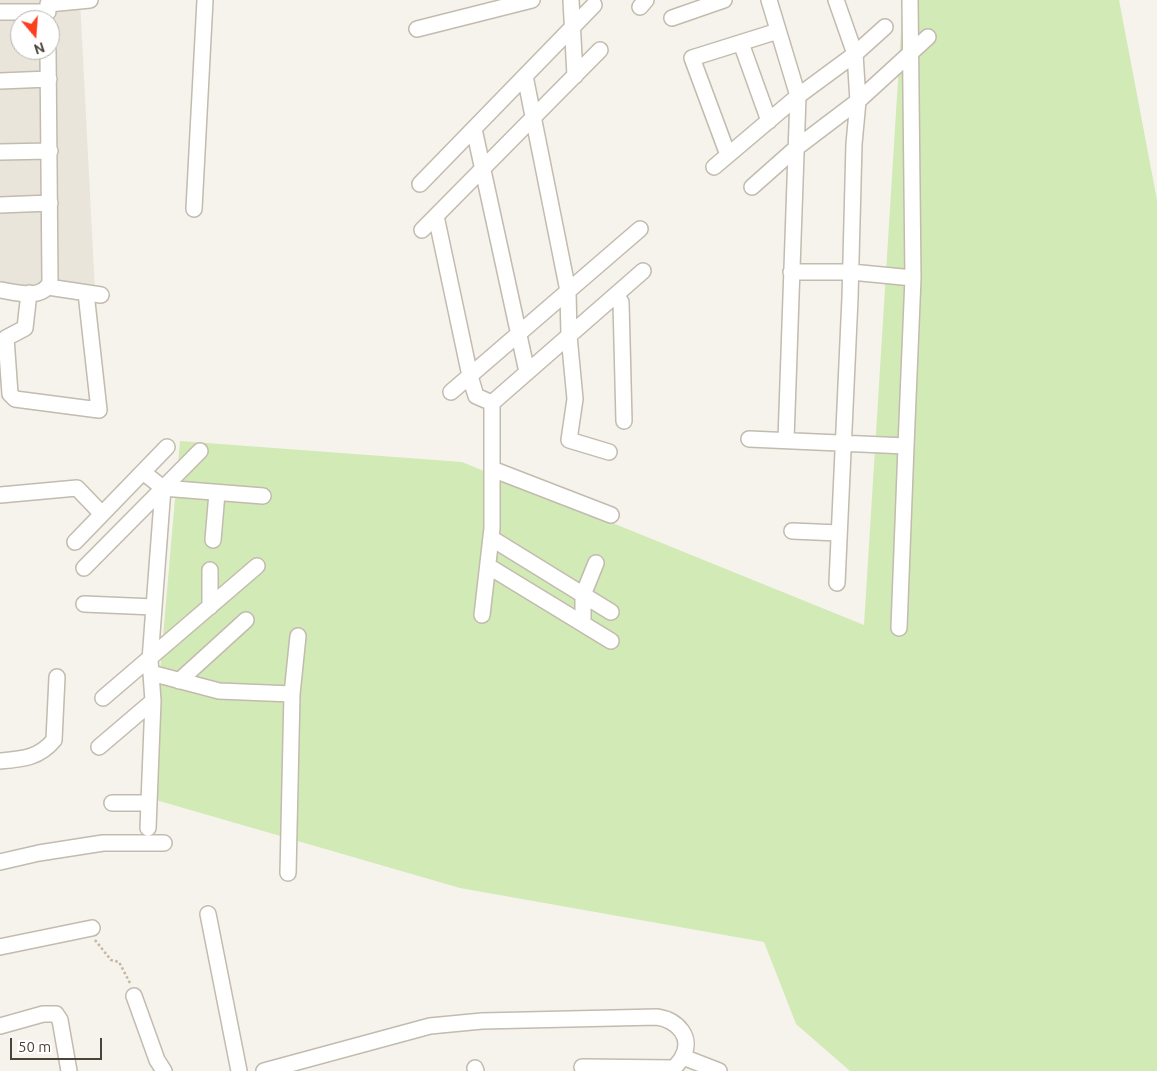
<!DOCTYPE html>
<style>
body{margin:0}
#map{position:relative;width:1157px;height:1071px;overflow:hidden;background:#f6f3ec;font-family:Ubuntu,sans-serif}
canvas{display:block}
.north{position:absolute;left:10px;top:10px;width:50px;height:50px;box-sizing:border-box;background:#fff;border:1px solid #b7b4b0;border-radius:50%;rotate:162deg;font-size:14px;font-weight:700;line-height:20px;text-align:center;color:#4b4439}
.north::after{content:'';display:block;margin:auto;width:18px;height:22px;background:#fc3f1d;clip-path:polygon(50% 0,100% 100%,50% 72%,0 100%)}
.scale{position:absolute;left:10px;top:1038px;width:92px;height:22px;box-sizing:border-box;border:2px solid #4b4439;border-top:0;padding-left:6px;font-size:15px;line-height:18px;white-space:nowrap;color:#4b4439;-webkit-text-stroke:4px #fff;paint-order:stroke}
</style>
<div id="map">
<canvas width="1157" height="1071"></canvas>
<div class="north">N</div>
<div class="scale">50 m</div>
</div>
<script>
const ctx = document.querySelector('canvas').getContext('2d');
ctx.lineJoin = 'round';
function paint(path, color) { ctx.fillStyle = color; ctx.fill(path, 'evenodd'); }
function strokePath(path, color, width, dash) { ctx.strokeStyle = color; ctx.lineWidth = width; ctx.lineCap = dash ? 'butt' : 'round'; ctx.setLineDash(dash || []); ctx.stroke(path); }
const residential = new Path2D(`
 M0 0H80L95 291 0 287ZM20 20H50V50H20Z`);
const green = new Path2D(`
 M903 0H1119L1157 200V1071H850L796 1024 764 942 460 888 149 798 180 441 462 462 864 625Z`);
const path = new Path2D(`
 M95 940 111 960 119 962 131 985`);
const street = new Path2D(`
 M571 0 575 76
 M769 0 798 96 786 440
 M836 0 855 54 858 101 854 144 850 298 837 583
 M910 0 913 278
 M48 4 90 0
 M640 7 646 0
 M0 12H48
 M672 18 724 0
 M417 29 532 0
 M741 43 769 121
 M525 76 568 291 569 336 575 399 569 440 609 452
 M0 81 49 79
 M474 129 527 372
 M0 152 50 151
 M728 155 692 58 778 31
 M714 167 798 96 855 54 885 27
 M420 184 594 5
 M752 187 796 148 858 101 928 37
 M0 205 50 203
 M194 209 205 0
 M436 216 470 376 476 396 492 403 643 271
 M422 230 600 50
 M48 287 101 295
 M0 290C15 292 43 301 50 282L48 50
 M29 293 25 328 6 338 10 394 15 399 99 410 86 293
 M616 295 621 302 624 421
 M451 392 640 229
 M749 439 906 446 913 278 851 272H791
 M492 469 611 515
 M143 472 163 488 263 496
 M0 495 77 488 102 514
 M792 531 839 533
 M491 538 611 612
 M213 540 217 493
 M75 542 167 447
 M488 566 611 641
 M84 568 200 451
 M84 604 154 607
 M210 607V570
 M482 615 492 528V403
 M583 624V595L596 563
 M899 628 906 446
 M151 673 219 691 292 694
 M179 681 246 620
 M103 698 257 566
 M99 747 153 701
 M0 761C23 759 39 758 54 740L57 677
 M112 803H149
 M148 828 153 701 150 660 163 488
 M0 862 39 853 103 843H164
 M288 873 292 694 298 636
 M208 914 239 1071
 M0 947 92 928
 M134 996 157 1060 164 1071
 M0 1026 43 1014H56L60 1020 69 1071
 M683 1057 719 1071
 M582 1067 674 1068
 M475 1068 476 1071
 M264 1071 430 1026 482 1021 657 1017C677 1020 694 1037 682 1058 679 1063 675 1067 671 1071`);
paint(residential, '#eae5da');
paint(green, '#d2eab5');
strokePath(street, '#c2bbae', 18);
strokePath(path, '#c4b79f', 2.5, [2.5, 2.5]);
strokePath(street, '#fff', 15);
</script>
